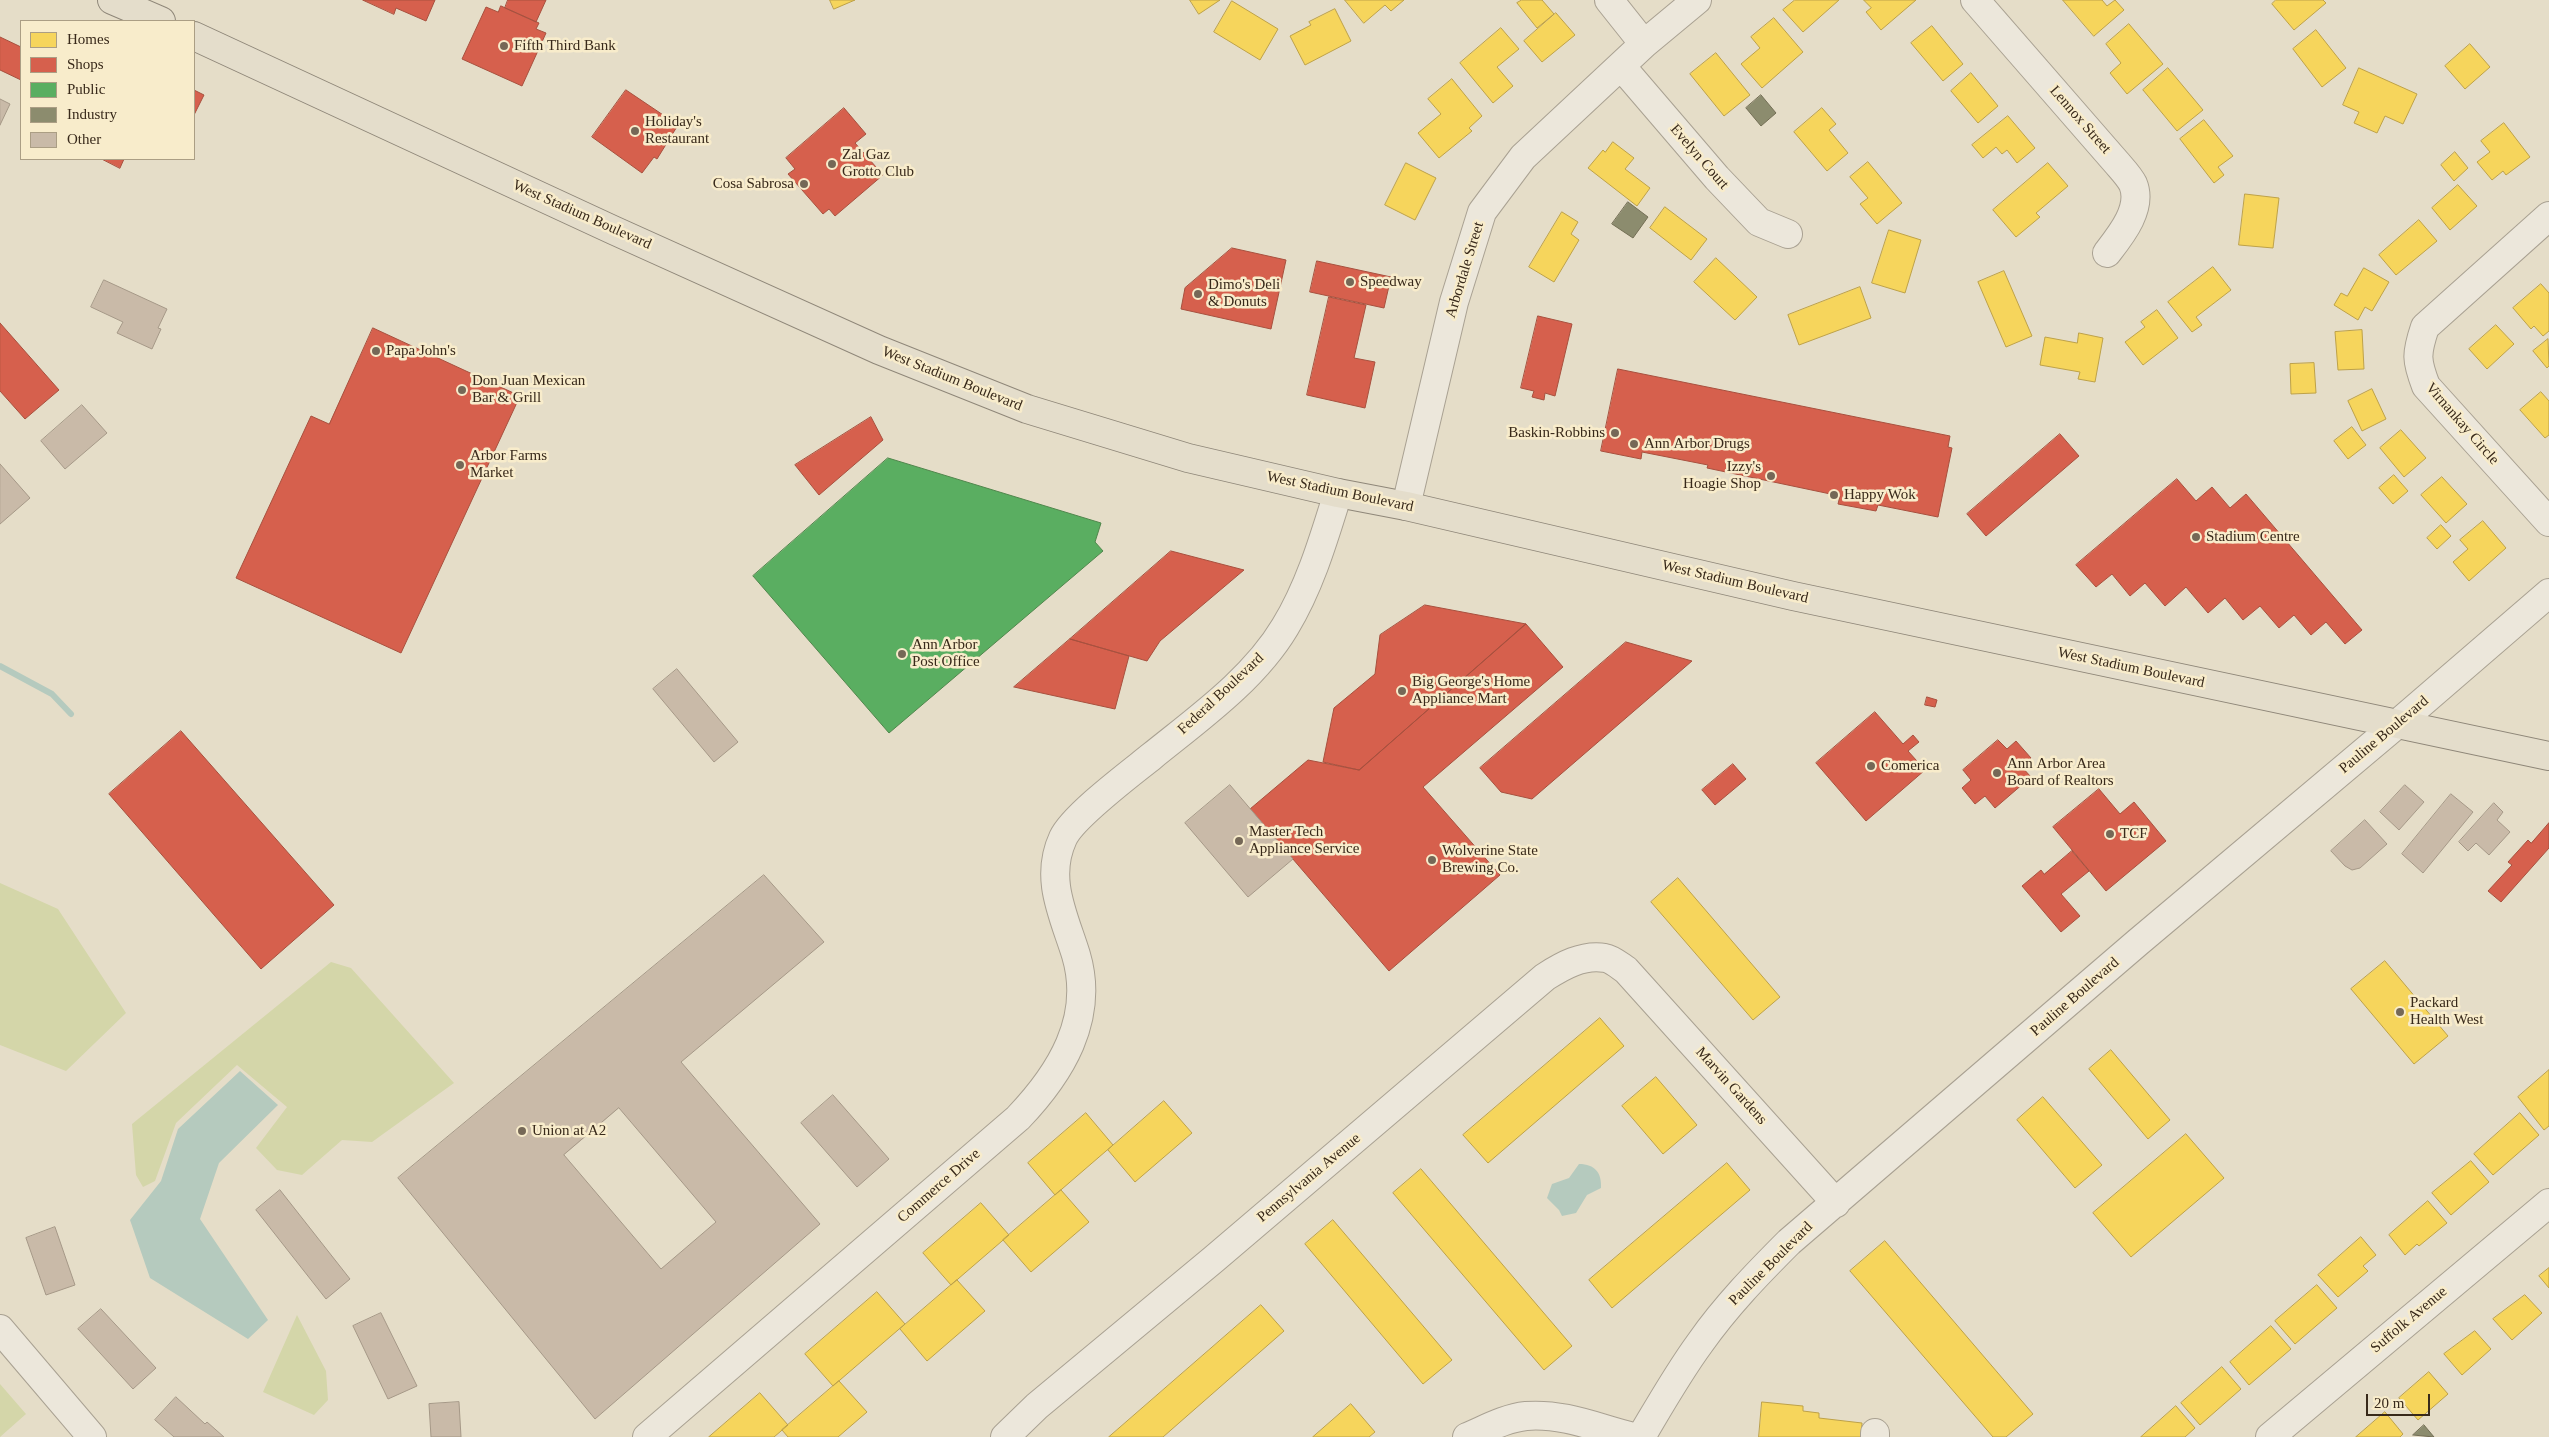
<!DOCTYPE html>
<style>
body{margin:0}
#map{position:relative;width:2549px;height:1437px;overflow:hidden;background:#e5ddc8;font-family:"Times New Roman",serif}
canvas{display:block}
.legend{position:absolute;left:20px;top:20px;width:175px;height:140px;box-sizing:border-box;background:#f8eccb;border:1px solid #ab9e84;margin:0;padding:6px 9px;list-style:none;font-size:15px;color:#38291a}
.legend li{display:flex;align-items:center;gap:10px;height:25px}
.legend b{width:25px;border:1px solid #ab9e84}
.scale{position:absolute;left:2366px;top:1394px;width:64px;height:22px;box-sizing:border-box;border:2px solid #38291a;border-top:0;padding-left:6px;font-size:15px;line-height:18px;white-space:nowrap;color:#38291a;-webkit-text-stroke:4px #f8eccb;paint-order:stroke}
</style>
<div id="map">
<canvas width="2549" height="1437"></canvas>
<ul class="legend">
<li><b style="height:14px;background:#f6d55c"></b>Homes</li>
<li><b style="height:14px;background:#d6604d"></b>Shops</li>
<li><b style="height:14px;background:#5aae61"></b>Public</li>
<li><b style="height:14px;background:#8c8c6e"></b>Industry</li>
<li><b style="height:14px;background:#c9baa8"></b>Other</li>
</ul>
<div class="scale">20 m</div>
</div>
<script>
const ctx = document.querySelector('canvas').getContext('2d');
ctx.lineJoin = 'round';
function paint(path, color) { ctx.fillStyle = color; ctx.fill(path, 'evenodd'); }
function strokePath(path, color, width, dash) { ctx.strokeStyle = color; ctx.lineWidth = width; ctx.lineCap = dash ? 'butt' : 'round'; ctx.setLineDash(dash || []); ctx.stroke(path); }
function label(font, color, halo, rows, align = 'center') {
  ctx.font = font + ' "Times New Roman",serif'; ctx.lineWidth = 5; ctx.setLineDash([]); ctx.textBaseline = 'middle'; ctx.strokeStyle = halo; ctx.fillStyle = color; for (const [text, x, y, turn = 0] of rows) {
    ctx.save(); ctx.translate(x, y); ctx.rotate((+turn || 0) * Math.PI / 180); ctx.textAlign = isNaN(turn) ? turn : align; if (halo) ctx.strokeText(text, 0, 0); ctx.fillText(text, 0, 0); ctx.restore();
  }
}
const green = new Path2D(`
 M0 883 58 909 126 1013 66 1071 0 1045Z
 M331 962 351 968 454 1083 372 1142 342 1140 302 1175 277 1170 256 1148 287 1107 237 1065 176 1123 155 1181 143 1187 136 1175 132 1124Z
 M297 1315 326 1371 328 1400 314 1415 263 1392Z
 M0 1384 26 1414 0 1437Z`);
const water = new Path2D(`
 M240 1071 278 1105 219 1163 200 1219 268 1320 248 1339 150 1278 130 1220 161 1181 178 1129Z
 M1579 1164C1595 1164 1602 1173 1601 1188L1587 1195 1576 1213 1562 1216 1559 1210 1547 1198 1552 1184 1569 1178Z`);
const homes = new Path2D(`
 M830 0H855L834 9Z
 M1190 0H1220L1199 14Z
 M1345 0H1404L1391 11 1385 5 1364 23Z
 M1522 0H1542L1554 14 1537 28 1517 3Z
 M1795 0H1839L1803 32 1783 10Z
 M1864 0H1916L1881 30 1866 12 1871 8Z
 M2063 0H2102L2107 6 2115 0 2124 10 2094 36Z
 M2276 0H2323L2326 3 2294 30 2272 4Z
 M1232 1 1278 29 1260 60 1214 32Z
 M1335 9 1351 41 1305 65 1290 36 1311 25 1309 22Z
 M1556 13 1575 35 1542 62 1524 41Z
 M1774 18 1803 52 1762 88 1741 64 1760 48 1751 37Z
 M2129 24 2163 64 2127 94 2110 73 2121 63 2106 44Z
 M1932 26 1963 64 1943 81 1911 43Z
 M1501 28 1519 49 1497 67 1513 86 1493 103 1460 63Z
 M2316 30 2346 68 2322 87 2293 49Z
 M2470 44 2490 67 2465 89 2445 66Z
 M1716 53 1750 95 1724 116 1690 74Z
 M2168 68 2203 110 2177 131 2143 90Z
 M2359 68 2417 94 2403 124 2385 116 2377 133 2354 123 2359 112 2343 105Z
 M1971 73 1998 106 1978 123 1951 91Z
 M1452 79 1482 116 1469 128 1472 131 1439 158 1418 133 1441 114 1428 99Z
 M1822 108 1836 124 1829 130 1848 153 1827 171 1794 132Z
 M2008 116 2035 148 2017 163 2007 150 2002 154 1996 147 1983 158 1972 145Z
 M2204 120 2233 156 2218 167 2224 175 2214 183 2180 139Z
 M2504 123 2530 157 2506 175 2503 171 2492 180 2477 162 2490 152 2481 141Z
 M1613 142 1634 158 1625 169 1650 188 1637 206 1588 168 1603 150 1605 152Z
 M2455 152 2468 168 2454 181 2441 165Z
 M1868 162 1902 203 1877 224 1860 204 1868 198 1850 177Z
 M1406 163 1436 178 1415 220 1385 205Z
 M2048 163 2068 186 2036 213 2040 217 2016 237 1993 210Z
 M2458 185 2477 206 2450 230 2432 208Z
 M2245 194 2279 198 2273 248 2239 245Z
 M1665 207 1707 239 1691 260 1650 228Z
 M1562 212 1578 222 1571 234 1579 240 1554 282 1529 267Z
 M2419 220 2437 241 2396 275 2379 255Z
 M1889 230 1921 240 1905 293 1872 283Z
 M1716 258 1757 297 1735 320 1694 282Z
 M2213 267 2231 290 2196 317 2202 325 2192 332 2168 302Z
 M2364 268 2389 282 2372 311 2365 307 2358 320 2334 305 2341 293 2347 296Z
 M2004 271 2032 336 2006 347 1978 282Z
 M2541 284 2549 293V331L2543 336 2534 326 2531 329 2513 308Z
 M1860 287 1871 318 1799 345 1788 315Z
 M2157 310 2178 338 2143 365 2125 342 2145 327 2141 322Z
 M2496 325 2514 344 2487 369 2469 349Z
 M2362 330 2364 369 2338 370 2335 332Z
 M2079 333 2103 338 2095 382 2078 379 2080 372 2040 365 2045 337 2077 343Z
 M2548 339 2549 366 2547 368 2533 351Z
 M2314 363 2316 393 2291 394 2290 364Z
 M2372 389 2386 419 2362 431 2348 401Z
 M2541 392 2549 401V435L2545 438 2520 410Z
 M2352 427 2366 445 2348 459 2334 441Z
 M2401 430 2426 458 2404 477 2380 448Z
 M2394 475 2408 491 2393 504 2379 488Z
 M2442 477 2467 504 2446 523 2421 495Z
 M2483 521 2506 548 2469 581 2453 562 2468 549 2460 540Z
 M2441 525 2451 536 2437 549 2427 538Z
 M1678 878 1780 997 1753 1020 1651 902Z
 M2385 961 2448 1036 2414 1064 2351 989Z
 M1600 1018 1624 1046 1488 1163 1463 1135Z
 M2111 1050 2170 1120 2148 1139 2089 1069Z
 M2549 1070V1126L2544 1130 2518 1097Z
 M1656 1077 1697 1125 1663 1154 1622 1106Z
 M2043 1097 2102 1165 2075 1188 2017 1120Z
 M1164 1101 1192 1133 1135 1182 1108 1150Z
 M1086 1113 1113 1145 1055 1195 1028 1163Z
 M2520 1113 2539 1135 2493 1175 2474 1154Z
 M2186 1134 2224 1178 2131 1257 2093 1213Z
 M2471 1161 2489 1182 2451 1215 2432 1193Z
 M1727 1163 1750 1190 1612 1308 1589 1280Z
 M1421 1169 1572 1346 1544 1370 1393 1193Z
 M1061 1190 1089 1222 1031 1272 1003 1240Z
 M2428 1201 2447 1223 2419 1246 2417 1244 2405 1255 2389 1235Z
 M981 1203 1009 1235 951 1285 923 1253Z
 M1333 1220 1452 1360 1423 1384 1305 1244Z
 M2361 1237 2376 1255 2363 1266 2368 1271 2338 1297 2318 1275Z
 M1885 1241 2033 1414 2006 1437H1993L1850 1271Z
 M2549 1268V1288L2539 1276Z
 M957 1280 985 1311 927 1361 900 1329Z
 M2317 1285 2337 1308 2295 1344 2275 1321Z
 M877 1292 905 1324 833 1386 805 1354Z
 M2525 1295 2542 1313 2512 1340 2493 1319Z
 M1261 1305 1284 1331 1163 1437H1109Z
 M2271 1326 2291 1349 2249 1385 2230 1362Z
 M2475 1331 2491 1349 2462 1375 2444 1354Z
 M2222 1367 2241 1389 2200 1425 2181 1403Z
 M2429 1372 2448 1394 2418 1420 2399 1398Z
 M839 1381 867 1412 838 1437H788L782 1430Z
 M760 1393 788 1425 774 1437H709Z
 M1762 1402 1803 1406V1411L1819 1413V1418L1862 1423 1861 1437H1759Z
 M1351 1404 1375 1432 1369 1437H1313Z
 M2176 1406 2195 1428 2185 1437H2141Z
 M2385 1412 2403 1434 2400 1437H2356Z`);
const shops = new Path2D(`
 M363 0H435L426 21 396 8 394 14Z
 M508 0H546L536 22 505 8Z
 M501 6 539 23 536 29 546 33 522 86 462 59 486 7 498 12Z
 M0 37 21 47V80L0 70Z
 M194 90 204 95 194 115Z
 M626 90 678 125 657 159 654 157 642 173 592 137Z
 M844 108 866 134 855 143 883 175 835 216 829 209 823 214 788 174 795 169 786 158Z
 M102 159H124L120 168Z
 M1232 248 1286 260 1271 329 1181 309 1185 288Z
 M1317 261 1391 277 1384 308 1310 292Z
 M1329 297 1366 305 1354 358 1375 362 1365 408 1307 395Z
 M1538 316 1572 324 1555 396 1545 393 1544 400 1532 397 1534 391 1521 388Z
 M0 323 59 390 25 419 0 391Z
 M373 328 520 396 401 653 236 578 311 416 329 424Z
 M1618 369 1950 436 1948 447 1952 448 1938 517 1878 505 1876 511 1838 504 1840 496 1707 468 1708 465 1642 452 1641 459 1601 451Z
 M871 417 883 440 819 495 795 465Z
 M2060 434 2079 456 1986 536 1967 514Z
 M2177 479 2196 501 2212 487 2230 508 2246 494 2362 630 2345 644 2326 622 2311 635 2294 615 2279 628 2260 606 2243 620 2225 598 2208 613 2186 587 2165 606 2145 583 2130 596 2112 574 2096 587 2076 565Z
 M1171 551 1244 570 1160 641 1147 661 1070 639Z
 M1425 605 1526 624 1359 770 1323 762 1334 708 1375 674 1380 635Z
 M1526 624 1563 667 1423 787 1500 875 1389 971 1250 809 1308 760 1359 770Z
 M1070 639 1129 656 1115 709 1014 687Z
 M1626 642 1692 661 1532 799 1501 792 1480 768Z
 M1927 697 1937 700 1935 707 1925 705Z
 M1875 712 1903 744 1913 735 1919 742 1908 751 1925 770 1866 821 1816 763Z
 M181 731 334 905 261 969 109 794Z
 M1998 740 2007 749 2016 741 2031 758 2021 766 2031 777 1995 808 1985 796 1975 804 1962 788 1971 780 1963 770Z
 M1733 764 1746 779 1715 805 1702 790Z
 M2099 789 2120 814 2134 802 2166 841 2106 891 2053 827Z
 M2549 823V848L2501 902 2488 891 2512 865 2508 862 2528 840 2531 843Z
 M2072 851 2089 871 2061 894 2080 916 2061 932 2022 886 2041 870 2044 874Z`);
const public = new Path2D(`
 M888 458 1101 523 1095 542 1103 551 889 733 753 576Z`);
const industry = new Path2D(`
 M1761 95 1776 113 1761 126 1746 108Z
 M1628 202 1648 217 1633 238 1612 224Z
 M2424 1425 2434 1437 2413 1435Z`);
const stream = new Path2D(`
 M0 666 52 694 71 714`);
const building = new Path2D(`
 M0 99 10 104 0 125Z
 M104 280 167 309 158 328 161 329 152 349 117 333 123 322 91 307Z
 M82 405 107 433 65 469 41 441Z
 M0 464 30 498 0 524Z
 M677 669 738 742 714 762 653 689Z
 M1230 785 1293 859 1248 897 1185 823Z
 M2405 785 2424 802 2399 830 2380 812Z
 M2451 794 2473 812 2423 873 2402 854Z
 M2494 803 2503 812 2497 820 2510 832 2489 855 2476 843 2468 851 2459 842Z
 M2365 820 2387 844 2360 868 2352 870 2345 866 2331 851Z
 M764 875 824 942 681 1062 820 1224 595 1419 398 1178ZM619 1108 716 1222 661 1269 564 1155Z
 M833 1095 889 1159 857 1187 801 1123Z
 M280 1190 350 1279 326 1299 256 1210Z
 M55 1227 75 1285 46 1295 26 1238Z
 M101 1309 156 1368 133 1389 78 1329Z
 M381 1313 417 1386 388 1399 353 1326Z
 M176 1397 205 1424 207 1422 224 1437H174L155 1420Z
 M459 1402 461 1437H431L429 1404Z`);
const minor = new Path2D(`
 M1609 0 1644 44
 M1975 0 2116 162C2121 168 2129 176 2133 184 2143 208 2121 235 2107 253
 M1621 66 1717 178 1759 222 1788 234
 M2549 216 2425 327C2416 354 2416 360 2426 386L2549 522
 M1406 506 1454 302 1482 212 1523 157 1644 44 1697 0
 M0 1329 92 1437
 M647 1437 1018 1118C1060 1074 1095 1019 1076 955 1064 916 1044 879 1063 838 1073 816 1131 773 1152 756 1199 718 1254 679 1285 627 1310 586 1324 538 1338 493
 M1005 1437 1037 1406 1214 1259 1545 977C1562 966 1583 954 1605 958 1612 959 1620 966 1626 970L1836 1203
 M1467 1437C1486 1429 1506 1418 1526 1416 1564 1413 1597 1428 1633 1437
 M1641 1437C1660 1405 1678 1373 1700 1343 1726 1306 1757 1274 1789 1242L2137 943 2396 725 2549 593
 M1875 1437V1433
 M2270 1437 2549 1203`);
const major = new Path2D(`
 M112 0 161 21
 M194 36 613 230 879 350 1027 409 1188 458 1338 493 1406 506 1793 596 2549 756`);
const markers = [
 [504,46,5,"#756857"],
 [635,131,5,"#756857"],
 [832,164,5,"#756857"],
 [804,184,5,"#756857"],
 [1350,282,5,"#756857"],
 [1198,294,5,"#756857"],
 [376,351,5,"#756857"],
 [462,390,5,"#756857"],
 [1615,433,5,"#756857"],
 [1634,444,5,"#756857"],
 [460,465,5,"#756857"],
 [1771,476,5,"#756857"],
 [1834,495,5,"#756857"],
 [2196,537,5,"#756857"],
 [902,654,5,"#756857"],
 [1402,691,5,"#756857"],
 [1871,766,5,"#756857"],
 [1997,773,5,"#756857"],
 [2110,834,5,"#756857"],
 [1239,841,5,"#756857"],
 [1432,860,5,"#756857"],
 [2400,1012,5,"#756857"],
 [522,1131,5,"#756857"]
];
const poiNames = [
 ["Fifth Third Bank",514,46],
 ["Holiday's",645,122],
 ["Restaurant",645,139],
 ["Zal Gaz",842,155],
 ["Grotto Club",842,172],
 ["Cosa Sabrosa",794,184,"right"],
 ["Speedway",1360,282],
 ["Dimo's Deli",1208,285],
 ["& Donuts",1208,302],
 ["Papa John's",386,351],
 ["Don Juan Mexican",472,381],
 ["Bar & Grill",472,398],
 ["Baskin-Robbins",1605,433,"right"],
 ["Ann Arbor Drugs",1644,444],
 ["Arbor Farms",470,456],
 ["Market",470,473],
 ["Izzy's",1761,467,"right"],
 ["Hoagie Shop",1761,484,"right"],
 ["Happy Wok",1844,495],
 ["Stadium Centre",2206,537],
 ["Ann Arbor",912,645],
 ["Post Office",912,662],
 ["Big George's Home",1412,682],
 ["Appliance Mart",1412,699],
 ["Ann Arbor Area",2007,764],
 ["Board of Realtors",2007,781],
 ["Comerica",1881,766],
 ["Master Tech",1249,832],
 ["Appliance Service",1249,849],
 ["TCF",2120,834],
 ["Wolverine State",1442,851],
 ["Brewing Co.",1442,868],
 ["Packard",2410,1003],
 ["Health West",2410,1020],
 ["Union at A2",532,1131]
];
const streetNames = [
 ["Lennox Street",2080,120,49],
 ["Evelyn Court",1699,157,49],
 ["West Stadium Boulevard",582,215,24],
 ["Arbordale Street",1465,270,-73],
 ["West Stadium Boulevard",952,379,22],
 ["Virnankay Circle",2462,424,49],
 ["West Stadium Boulevard",1340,492,12],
 ["West Stadium Boulevard",1735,582,13],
 ["West Stadium Boulevard",2131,668,12],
 ["Federal Boulevard",1221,694,-43],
 ["Pauline Boulevard",2384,735,-40],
 ["Pauline Boulevard",2075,997,-41],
 ["Marvin Gardens",1731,1086,48],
 ["Pennsylvania Avenue",1309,1178,-40],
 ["Commerce Drive",939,1186,-41],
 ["Pauline Boulevard",1771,1264,-45],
 ["Suffolk Avenue",2409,1320,-40]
];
paint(green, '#d4d6a9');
paint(water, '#b5cabe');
paint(homes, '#f6d55c');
strokePath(homes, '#bda148', 1);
paint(shops, '#d6604d');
strokePath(shops, '#a7503e', 1);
paint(public, '#5aae61');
strokePath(public, '#50864c', 1);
paint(industry, '#8c8c6e');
strokePath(industry, '#736e55', 1);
strokePath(stream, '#b5cabe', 6);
paint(building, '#c9baa8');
strokePath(building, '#a59887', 1);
strokePath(minor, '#a9a192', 30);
strokePath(major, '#8f8779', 30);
strokePath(minor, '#ece7db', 28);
strokePath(major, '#e4ddcb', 28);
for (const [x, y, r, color] of markers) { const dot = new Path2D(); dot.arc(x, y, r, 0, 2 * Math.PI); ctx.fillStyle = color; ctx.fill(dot); strokePath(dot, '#f8eccb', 2); }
label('15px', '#38291a', '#f8eccb', poiNames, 'left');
label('15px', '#38291a', '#f8eccb', streetNames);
</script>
